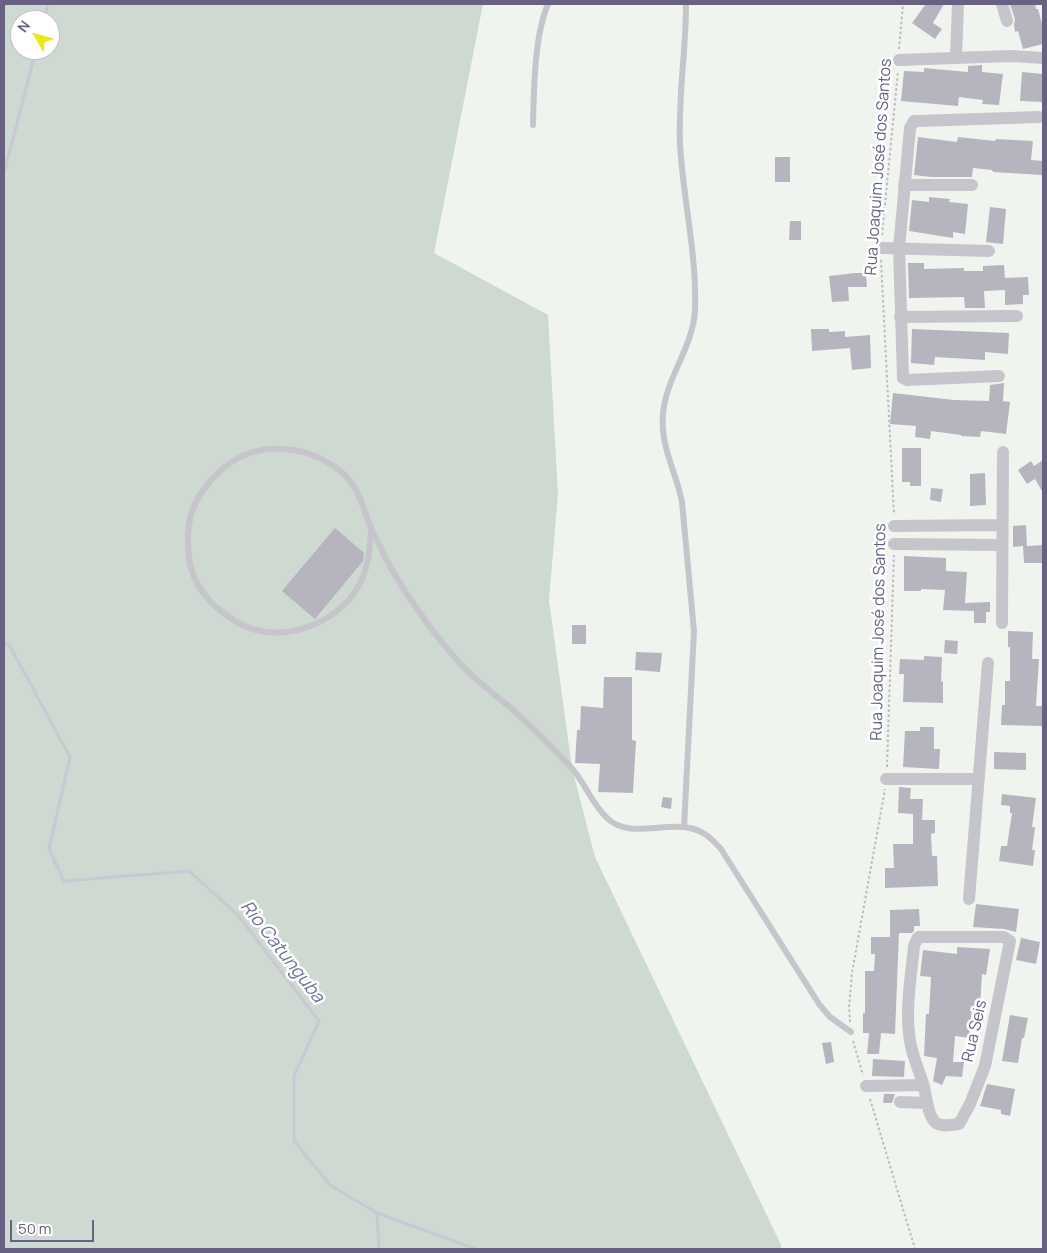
<!DOCTYPE html>
<meta charset="utf-8">
<style>
body{margin:0}
#map{position:relative;width:1047px;height:1253px;overflow:hidden;background:#f0f4ef;font-family:Manrope,sans-serif}
canvas{display:block}
.frame{position:absolute;inset:0;border:5px solid #686181;pointer-events:none}
.north{position:absolute;left:10px;top:10px;width:50px;height:50px;box-sizing:border-box;background:#fff;border:1px solid #c3c0cd;border-radius:50%;rotate:307deg;font-size:14px;font-weight:700;line-height:20px;text-align:center;color:#686181}
.north::after{content:'';display:block;margin:auto;width:18px;height:22px;background:#e9e81a;clip-path:polygon(50% 0,100% 100%,50% 72%,0 100%)}
.scale{position:absolute;left:10px;top:1220px;width:84px;height:22px;box-sizing:border-box;border:2px solid #686181;border-top:0;padding-left:6px;font-size:15px;line-height:18px;white-space:nowrap;color:#686181;-webkit-text-stroke:4px #fff;paint-order:stroke}
</style>
<div id="map">
<canvas width="1047" height="1253"></canvas>
<div class="frame"></div>
<div class="north">N</div>
<div class="scale">50 m</div>
</div>
<script>
const ctx = document.querySelector('canvas').getContext('2d');
ctx.lineJoin = 'round';
function paint(path, color) { ctx.fillStyle = color; ctx.fill(path, 'evenodd'); }
function strokePath(path, color, width, dash) { ctx.strokeStyle = color; ctx.lineWidth = width; ctx.lineCap = dash ? 'butt' : 'round'; ctx.setLineDash(dash || []); ctx.stroke(path); }
function label(font, color, halo, rows, align = 'center') {
  ctx.font = font + ' Manrope,sans-serif'; ctx.lineWidth = 5; ctx.setLineDash([]); ctx.textBaseline = 'middle'; ctx.strokeStyle = halo; ctx.fillStyle = color; for (const [text, x, y, turn = 0] of rows) {
    ctx.save(); ctx.translate(x, y); ctx.rotate((+turn || 0) * Math.PI / 180); ctx.textAlign = isNaN(turn) ? turn : align; if (halo) ctx.strokeText(text, 0, 0); ctx.fillText(text, 0, 0); ctx.restore();
  }
}
const green = new Path2D(`
 M4 4H483L434 253 548 315 558 494 549 600 572 768 595 857 782 1247 778 1249H4ZM20 20H50V50H20Z`);
const stream = new Path2D(`
 M44 20 48 4
 M4 173 36 50
 M4 642 11 648 70 757 49 849 64 881 189 871 237 914 319 1021 294 1076V1141L330 1185 377 1213 476 1249
 M377 1213 379 1249`);
const building = new Path2D(`
 M926 4H944L933 23 942 29 935 39 912 23Z
 M1010 4H1035L1036 9H1038L1043 27V44L1023 49 1018 31 1015 32 1014 25 1015 19Z
 M982 65V72L1003 74 999 105 982 104 983 100 959 97 958 106 901 101 904 71 924 72V68L968 72V66Z
 M1022 72 1043 74 1042 102 1020 101Z
 M918 137 957 142 958 137 995 141 996 139 1033 141 1031 160 1043 161 1042 175 993 172 992 170 973 168 972 177H931L914 175Z
 M775 157H790V182H775Z
 M929 197 950 199 949 202 968 204 965 234 953 232V238L909 231 912 200 929 202Z
 M990 207 1006 209 1003 244 986 242Z
 M790 221H801V240H789Z
 M908 263H924V269L964 268V271H983V266L1004 265 1005 278 1028 277 1029 295H1023V304L1005 305V290L984 291 985 308H965L964 297 909 298Z
 M855 273H866L867 287H848L849 301 832 302 829 276Z
 M811 329H829V332L845 331V337L870 335 871 368 852 370 850 348 812 351Z
 M912 329 1009 333 1008 354 985 352V360L935 357 934 365 911 363Z
 M1004 383 1003 401 1010 402 1006 434 981 431 980 437 961 436V435L931 431 930 439 915 437 916 426 890 424 893 393 954 400 989 401 990 385Z
 M902 448H921V486H910V482H902Z
 M1043 460V493L1035 479 1027 484 1018 470 1031 461 1034 466Z
 M985 473 986 505 970 506V474Z
 M931 488 943 489 941 502 930 500Z
 M1026 525 1027 546 1043 545V563H1024L1023 546 1013 547V526Z
 M335 528 364 553 363 561 315 619 282 591Z
 M904 556 946 558V571L967 572 965 603 990 602V612H986V623H974V611L943 610 945 590 921 589V591H904Z
 M572 625H586V644H572Z
 M1008 631 1033 632 1032 659H1039L1036 706H1043V726L1001 725 1002 705H1005V681H1010V647H1008Z
 M945 640 958 641 957 654 944 653Z
 M636 652 662 653 660 672 635 670Z
 M924 656 942 657 941 681 943 682V703L903 702 904 674H899L900 659 924 660Z
 M604 677H632V740L636 741 633 793 598 792 600 764 575 763 577 730H580L581 706 603 708Z
 M920 727H934V749H940L939 769 903 767 905 731H920Z
 M994 752 1026 753V770L994 769Z
 M899 787 911 788 910 799H923L922 820H935V833L931 834 932 856H937L938 886 885 888V868H894L893 844H913V814L898 813Z
 M1002 794 1036 798 1032 827H1035L1032 850H1035L1033 866 999 861 1001 846H1007L1012 813H1010V806L1001 805Z
 M663 797 672 798 671 809 661 807Z
 M976 904 1019 909 1016 932 1004 929 973 927Z
 M919 909 920 926H914V931L912 933H899L895 1034 881 1033 879 1054H867L869 1033H863V1013H865V971H874L875 954H871V937H890V910Z
 M1021 938 1040 942 1036 964 1016 960Z
 M957 947 990 949 986 975 982 974 980 1008H972L969 1038 955 1036 953 1062H964L962 1077 946 1076 942 1085 933 1081 937 1058 924 1056 926 1014H929L931 977 920 976 923 950 957 954Z
 M1010 1015 1028 1018 1024 1038H1022L1018 1063 1002 1061Z
 M831 1042 834 1062 826 1064 822 1043Z
 M873 1059 905 1061 904 1077 872 1076Z
 M987 1084 1015 1089 1010 1116 1001 1114V1110L980 1106Z
 M884 1094H895L892 1103H883Z`);
const path = new Path2D(`
 M4 7 5 4
 M899 49 903 4
 M882 235 898 71
 M881 260 894 515
 M887 767 894 555
 M850 1022 849 1008 852 973 885 789
 M853 1041 863 1075
 M870 1099 915 1249`);
const lane = new Path2D(`
 M533 125C534 89 534 37 548 4
 M371 529C370 547 369 565 361 581 343 619 295 640 256 630 240 626 226 616 214 605 203 595 193 579 190 564 184 525 190 499 220 471 254 440 303 443 339 470 360 486 362 508 372 530 381 549 391 570 403 588 419 613 438 639 458 661 473 679 493 693 511 708 531 726 550 746 569 765 584 780 591 803 607 818 628 839 664 822 690 828 704 831 712 839 721 849L819 1004 830 1017 851 1032
 M684 827 694 631 682 502C676 471 660 447 663 414 666 377 693 348 695 310 697 254 683 199 680 144 678 97 686 51 686 4`);
const street = new Path2D(`
 M1002 4 1007 21
 M956 57 958 4
 M899 60 1011 56 1043 58
 M904 185H972
 M881 248 989 251
 M900 317 1017 316
 M999 376 907 380 903 378 899 248 910 128 914 121H918L1039 117
 M894 526 1001 525
 M894 544 1002 545
 M1002 623 1003 452
 M886 779H978
 M969 899 988 663
 M919 937H1004L1010 941 985 1066 970 1104 959 1124C952 1125 942 1127 936 1123 928 1117 926 1095 924 1087 920 1073 914 1060 911 1046 904 1013 911 979 914 946L917 939Z
 M866 1086 923 1085
 M900 1102 927 1103`);
const streetNames = [
 ["Rua Joaquim José dos Santos",879,167,-86],
 ["Rua Joaquim José dos Santos",879,632,-89],
 ["Rua Seis",975,1031,-77]
];
const waterNames = [
 ["Rio Catunguba",282,952,52]
];
paint(green, '#ced9d2');
strokePath(stream, '#c9c9d4', 3);
paint(building, '#b6b5bf');
strokePath(path, '#bbbabe', 2, [2.5, 2.5]);
strokePath(lane, '#c6c5cb', 6);
strokePath(street, '#c6c5cb', 12);
label('16px', '#686181', '#fff', streetNames);
label('italic 18px', '#71709b', '#fff', waterNames);
</script>
